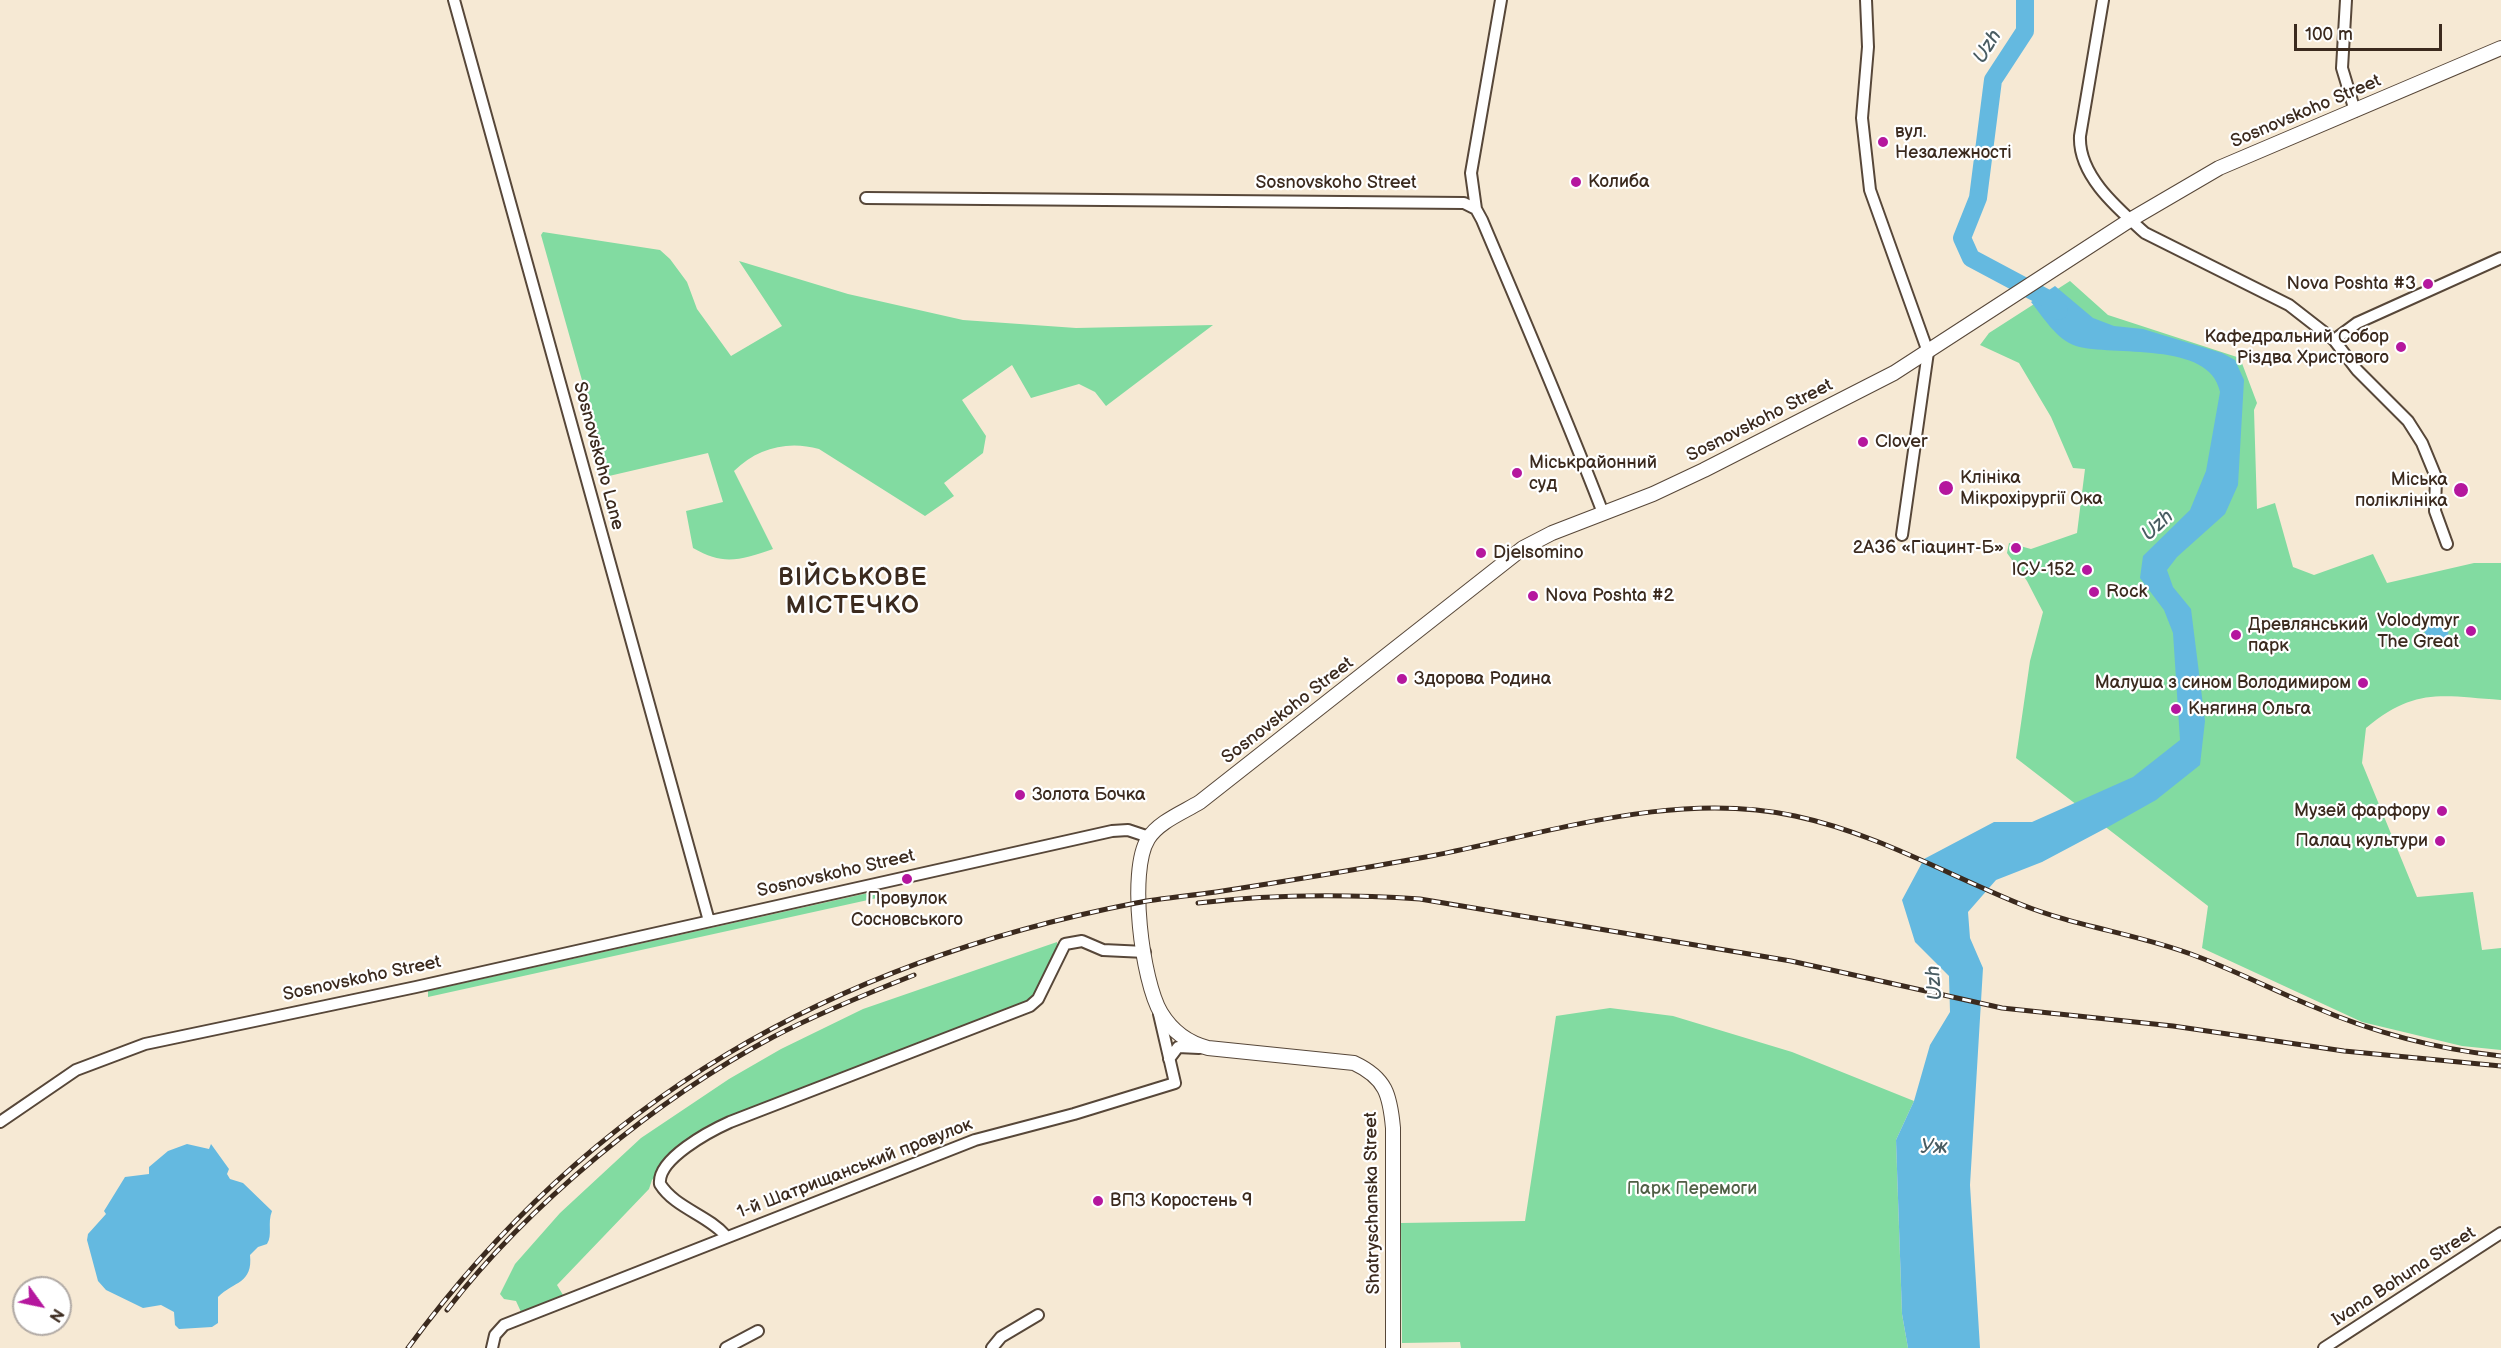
<!DOCTYPE html>
<meta charset="utf-8">
<style>
body{margin:0}
#map{position:relative;width:2501px;height:1348px;overflow:hidden;background:#f6e9d4;font-family:"Balsamiq Sans",sans-serif}
canvas{display:block}
.north{position:absolute;left:12px;top:1276px;width:60px;height:60px;box-sizing:border-box;background:#fff;border:2px solid #b1aaa5;border-radius:50%;rotate:123deg;font-size:16px;font-weight:700;line-height:24px;text-align:center;color:#3b2a1e}
.north::after{content:'';display:block;margin:auto;width:21px;height:27px;background:#b5179e;clip-path:polygon(50% 0,100% 100%,50% 72%,0 100%)}
.scale{position:absolute;left:2294px;top:24px;width:148px;height:27px;box-sizing:border-box;border:3px solid #3b2a1e;border-top:0;padding-left:8px;font-size:18px;line-height:21px;white-space:nowrap;color:#3b2a1e;-webkit-text-stroke:4px #fff;paint-order:stroke}
</style>
<div id="map">
<canvas width="2501" height="1348"></canvas>
<div class="north">N</div>
<div class="scale">100 m</div>
</div>
<script>
const ctx = document.querySelector('canvas').getContext('2d');
ctx.lineJoin = 'round';
function paint(path, color) { ctx.fillStyle = color; ctx.fill(path, 'evenodd'); }
function strokePath(path, color, width, dash) { ctx.strokeStyle = color; ctx.lineWidth = width; ctx.lineCap = dash ? 'butt' : 'round'; ctx.setLineDash(dash || []); ctx.stroke(path); }
function label(font, color, halo, rows, align = 'center') {
  ctx.font = font + ' "Balsamiq Sans",sans-serif'; ctx.lineWidth = 4.5; ctx.setLineDash([]); ctx.textBaseline = 'middle'; ctx.strokeStyle = halo; ctx.fillStyle = color; for (const [text, x, y, turn = 0] of rows) {
    ctx.save(); ctx.translate(x, y); ctx.rotate((+turn || 0) * Math.PI / 180); ctx.textAlign = isNaN(turn) ? turn : align; if (halo) ctx.strokeText(text, 0, 0); ctx.fillText(text, 0, 0); ctx.restore();
  }
}
const green = new Path2D(`
 M543 232 660 250 670 259 687 282 697 309 731 356 782 326 739 261 848 294 963 320 1076 328 1213 325 1106 406 1095 392 1079 384 1031 398 1012 365 962 400 986 436 983 453 944 483 954 496 925 516 819 449C788 440 757 448 734 471L773 549C740 560 724 566 693 548L686 511 723 502 708 453 609 476 541 235Z
 M2070 281 2108 315 2240 358 2257 403 2254 410 2257 509 2275 503 2293 567 2314 575 2373 554 2387 583 2474 563H2501V700C2442 696 2415 687 2366 728L2362 763 2417 897 2473 892 2482 950 2501 948V1050L2462 1046 2362 1022 2202 948 2208 906 2016 758 2030 661 2043 612 2027 581 2007 553 2009 543 2031 549 2077 533 2085 469 2073 468 2051 417 2019 363 1980 345 1989 333Z
 M868 893H873L877 898 428 997V991Z
 M1057 942 1058 950 1035 995 1024 1002 723 1121 668 1162 652 1180 649 1189 557 1285 563 1295 521 1312 516 1301 504 1299 500 1294 515 1264 560 1213 641 1138 729 1079 781 1049 863 1009Z
 M1610 1008 1673 1016 1792 1052 1914 1101 1896 1140 1902 1314 1908 1348H1461L1460 1342 1402 1343 1401 1223 1525 1221 1556 1016Z`);
const water = new Path2D(`
 M2055 286 2093 318 2114 326 2143 329 2222 353 2235 360 2244 380 2238 485 2225 514 2177 557 2167 570 2173 587 2191 609 2205 721 2200 765 2156 800 2108 827 2042 862 1996 880 1968 912 1970 938 1983 968 1970 1185 1980 1348H1908L1902 1314 1896 1140 1914 1101 1930 1045 1950 1012 1949 976 1915 942 1902 900 1924 859 1994 822H2032L2133 777 2180 740 2173 633 2164 610 2140 578 2143 556 2190 510 2206 471 2220 392C2210 340 2112 357 2076 346 2056 339 2044 318 2031 302Z
 M2425 617 2449 618 2448 639 2425 638Z
 M187 1144 209 1149 211 1144 229 1169 227 1174 230 1179 243 1183 272 1211C267 1223 273 1235 267 1244L258 1247 250 1255C253 1284 234 1281 218 1297V1323L212 1327 179 1329 175 1325 174 1312 161 1305 143 1308 106 1290 98 1281 87 1240 88 1234 106 1214 104 1211 125 1177 149 1174V1167L168 1151Z`);
const river = new Path2D(`
 M2025 0V31L1993 80 1978 198 1962 238 1971 258 2046 298 2059 311`);
const minor = new Path2D(`
 M454 0 709 921
 M1866 0 1868 47 1862 118 1870 190 1928 352 1902 535
 M2103 0 2080 136C2078 175 2117 208 2145 233L2289 305 2334 340 2357 370 2408 421 2422 443 2436 477 2435 511 2447 544
 M2346 0 2342 68 2355 111
 M866 198 1464 203 1476 209 1482 220C1523 317 1565 414 1603 513
 M1476 209 1471 173 1501 0
 M2334 340 2357 323 2501 258
 M1169 1059 1178 1047 1199 1048
 M0 1122 76 1070 145 1044 416 987 1112 831 1128 830 1149 837
 M726 1236C708 1215 675 1208 660 1184 657 1159 710 1131 730 1122L1030 1006 1038 999 1065 944 1082 941 1103 950 1145 952
 M492 1348 495 1335 504 1325 975 1140 1074 1114 1175 1083 1159 1014
 M726 1348 758 1331
 M992 1348 1001 1337 1038 1315
 M2324 1348 2501 1233`);
const tertiary = new Path2D(`
 M1393 1348V1128C1390 1095 1386 1078 1354 1063L1208 1048C1188 1043 1172 1031 1161 1013 1142 981 1128 871 1148 839 1158 822 1184 812 1200 802L1523 548 1552 533 1653 494 1704 470 1894 373 2130 220 2219 168 2501 48`);
const rail = new Path2D(`
 M1198 903C1272 894 1346 894 1420 899L1791 961 2002 1008 2173 1026 2344 1051 2501 1066
 M447 1310C528 1205 656 1099 773 1037 819 1013 866 994 914 975
 M408 1348C591 1098 834 962 1136 903 1162 898 1189 896 1216 892 1288 881 1360 869 1431 856 1550 833 1674 790 1795 816 1875 833 1944 873 2020 904 2076 927 2139 934 2196 956 2236 971 2273 990 2312 1006 2372 1032 2436 1049 2501 1056`);
const markers = [
 [1883,142,6,"#b5179e"],
 [1576,182,6,"#b5179e"],
 [2428,284,6,"#b5179e"],
 [2401,347,6,"#b5179e"],
 [1863,442,6,"#b5179e"],
 [1517,473,6,"#b5179e"],
 [1946,488,8,"#b5179e"],
 [2461,490,8,"#b5179e"],
 [2016,548,6,"#b5179e"],
 [1481,553,6,"#b5179e"],
 [2087,570,6,"#b5179e"],
 [2094,592,6,"#b5179e"],
 [1533,596,6,"#b5179e"],
 [2471,631,6,"#b5179e"],
 [2236,635,6,"#b5179e"],
 [1402,679,6,"#b5179e"],
 [2363,683,6,"#b5179e"],
 [2176,709,6,"#b5179e"],
 [1020,795,6,"#b5179e"],
 [2442,811,6,"#b5179e"],
 [2440,841,6,"#b5179e"],
 [907,879,6,"#b5179e"],
 [1098,1201,6,"#b5179e"]
];
const streetNames = [
 ["Sosnovskoho Street",2306,112,-23],
 ["Sosnovskoho Street",1336,183],
 ["Sosnovskoho Street",1760,421,-27],
 ["Sosnovskoho Lane",598,456,75],
 ["Sosnovskoho Street",1288,711,-38],
 ["Sosnovskoho Street",836,874,-13],
 ["Sosnovskoho Street",362,979,-12],
 ["1-й Шатрищанський провулок",855,1169,-21],
 ["Shatryschanska Street",1373,1203,-91],
 ["Ivana Bohuna Street",2404,1277,-33]
];
const poiNames = [
 ["вул.",1895,132],
 ["Незалежності",1895,153],
 ["Колиба",1588,182],
 ["Nova Poshta #3",2416,284,"right"],
 ["Кафедральний Собор",2389,337,"right"],
 ["Різдва Христового",2389,358,"right"],
 ["Clover",1875,442],
 ["Міськрайонний",1529,463],
 ["суд",1529,484],
 ["Клініка",1960,478],
 ["Мікрохірургії Ока",1960,499],
 ["Міська",2448,480,"right"],
 ["поліклініка",2448,501,"right"],
 ["2А36 «Гіацинт-Б»",2004,548,"right"],
 ["Djelsomino",1493,553],
 ["ІСУ-152",2075,570,"right"],
 ["Rock",2106,592],
 ["Nova Poshta #2",1545,596],
 ["Volodymyr",2459,621,"right"],
 ["The Great",2459,642,"right"],
 ["Древлянський",2248,625],
 ["парк",2248,646],
 ["Здорова Родина",1414,679],
 ["Малуша з сином Володимиром",2351,683,"right"],
 ["Княгиня Ольга",2188,709],
 ["Золота Бочка",1032,795],
 ["Музей фарфору",2430,811,"right"],
 ["Палац культури",2428,841,"right"],
 ["Провулок",907,899,"center"],
 ["Сосновського",907,920,"center"],
 ["ВПЗ Коростень 9",1110,1201]
];
const parkNames = [
 ["Парк Перемоги",1692,1189]
];
const waterNames = [
 ["Uzh",1988,47,-58],
 ["Uzh",2158,526,-43],
 ["Uzh",1935,983,-95],
 ["Уж",1934,1148]
];
const districtNames = [
 ["ВІЙСЬКОВЕ",853,579],
 ["МІСТЕЧКО",853,607]
];
paint(green, '#82dba1');
paint(water, '#64b9e0');
strokePath(river, '#64b9e0', 18);
strokePath(minor, '#574739', 14);
strokePath(tertiary, '#574739', 16);
strokePath(minor, '#fff', 10);
strokePath(tertiary, '#fff', 14);
strokePath(rail, '#3b2a1e', 5);
strokePath(rail, '#fff', 3, [9]);
for (const [x, y, r, color] of markers) { const dot = new Path2D(); dot.arc(x, y, r, 0, 2 * Math.PI); ctx.fillStyle = color; ctx.fill(dot); strokePath(dot, '#fff', 2); }
label('18px', '#3b2a1e', '#fff', streetNames);
label('18px', '#3b2a1e', '#fff', poiNames, 'left');
label('18px', '#505f45', '#fff', parkNames);
label('italic 20px', '#495c62', '#fff', waterNames);
ctx.letterSpacing = '1.5px';
label('bold 24px', '#3b2a1e', '#fff', districtNames);
ctx.letterSpacing = '0px';
</script>
